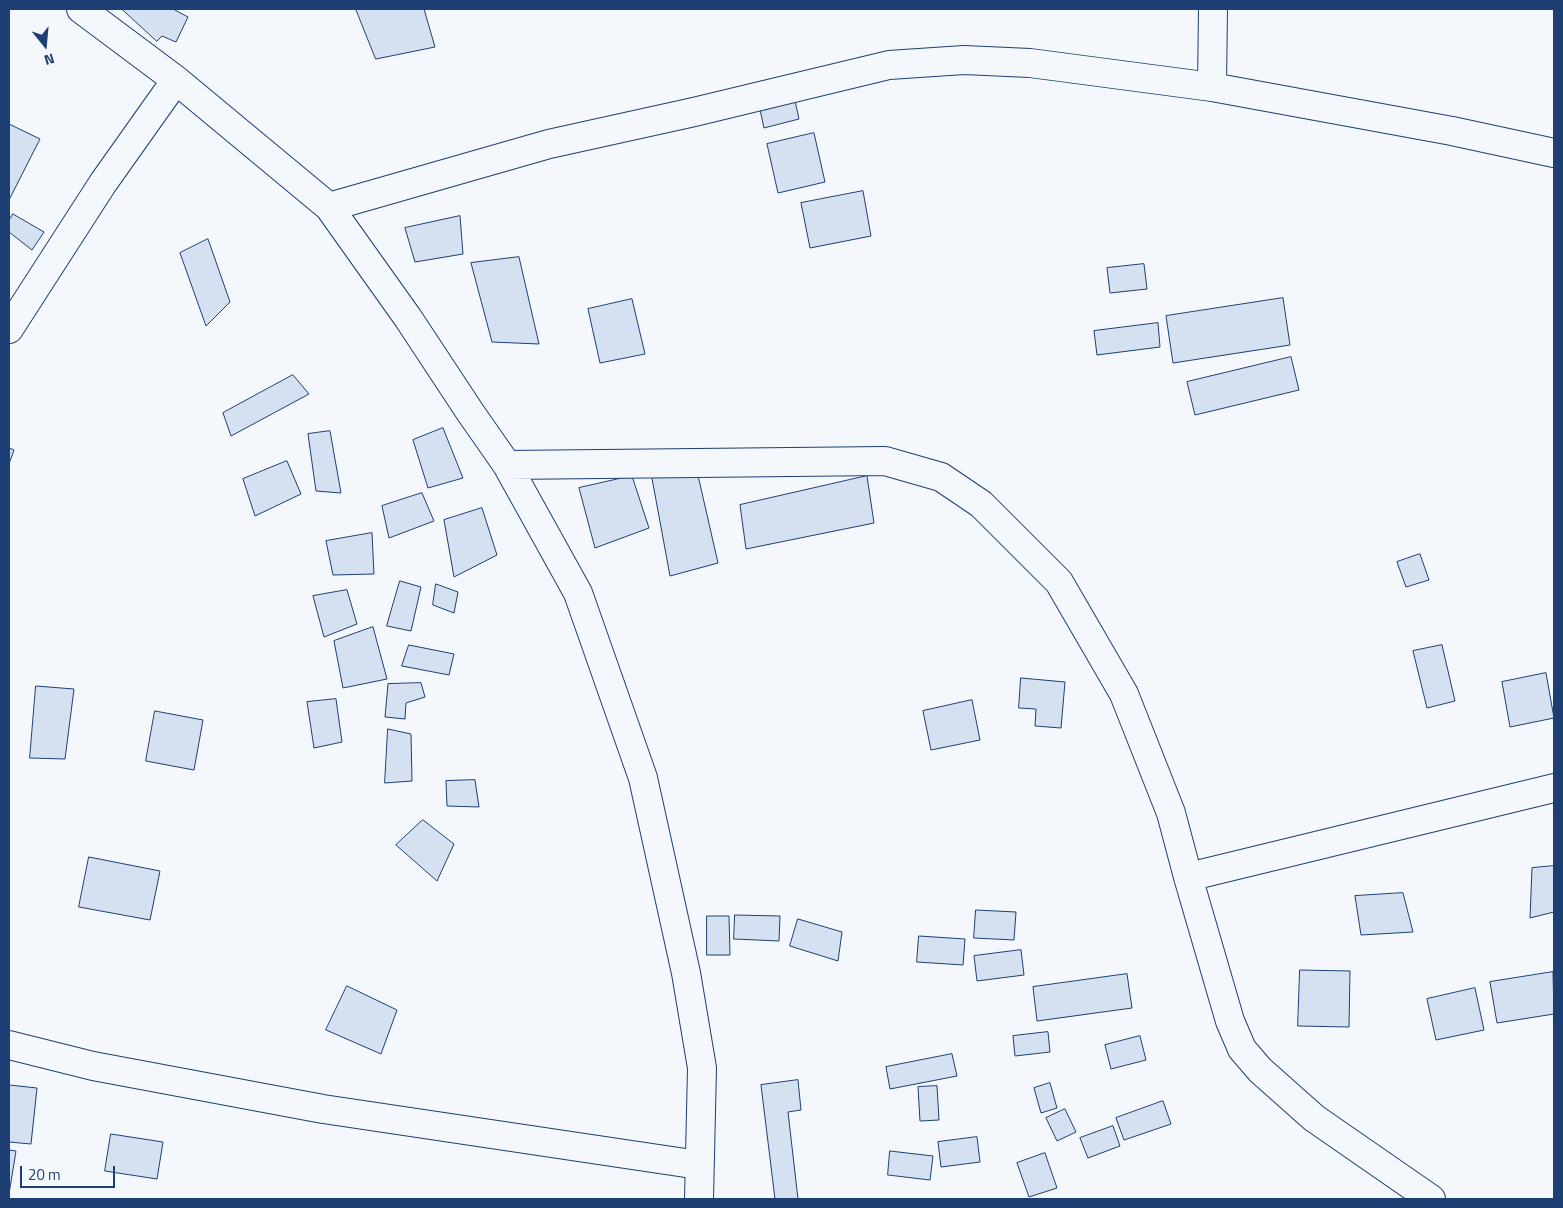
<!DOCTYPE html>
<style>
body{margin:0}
#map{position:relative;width:1563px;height:1208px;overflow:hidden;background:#f4f7fb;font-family:"Titillium Web",sans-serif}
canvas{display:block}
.frame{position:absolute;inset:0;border:10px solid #1d3f73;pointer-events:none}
.north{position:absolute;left:20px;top:20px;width:50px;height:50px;-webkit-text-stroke:4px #f4f7fb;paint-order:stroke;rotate:163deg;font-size:14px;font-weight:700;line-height:20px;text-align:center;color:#1d3f73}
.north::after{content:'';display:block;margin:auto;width:18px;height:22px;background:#1d3f73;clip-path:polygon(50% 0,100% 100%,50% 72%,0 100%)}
.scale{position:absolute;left:20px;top:1166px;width:95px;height:22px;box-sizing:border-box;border:2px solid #1d3f73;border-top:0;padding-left:6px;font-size:15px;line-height:18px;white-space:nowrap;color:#1d3f73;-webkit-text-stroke:4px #f4f7fb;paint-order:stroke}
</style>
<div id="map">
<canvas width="1563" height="1208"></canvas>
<div class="frame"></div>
<div class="north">N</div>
<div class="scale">20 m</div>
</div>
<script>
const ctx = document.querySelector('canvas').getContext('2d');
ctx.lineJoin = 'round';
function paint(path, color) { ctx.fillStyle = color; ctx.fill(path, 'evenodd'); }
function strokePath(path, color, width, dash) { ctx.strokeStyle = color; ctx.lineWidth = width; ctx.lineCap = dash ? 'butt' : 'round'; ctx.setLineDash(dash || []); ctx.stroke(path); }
const building = new Path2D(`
 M122 9H173L188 17 176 42 162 36 157 41Z
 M356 9H424L435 47 376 59Z
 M794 96 799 119 764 128 759 105Z
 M9 124 40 139 9 200Z
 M814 133 825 182 778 193 767 144Z
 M863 191 871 236 810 248 801 203Z
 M13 214 44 232 32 250 9 232V221Z
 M460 216 463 254 415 262 405 228Z
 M208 239 230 302 206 326 180 253Z
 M519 257 539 344 492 342 471 263Z
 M1144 264 1147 289 1110 293 1107 268Z
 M1283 298 1290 345 1173 363 1166 316Z
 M632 299 645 354 600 363 588 309Z
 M1158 323 1160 347 1097 355 1094 331Z
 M1291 357 1299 390 1195 415 1187 382Z
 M293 375 309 394 231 436 223 413Z
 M443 428 463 478 428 488 413 440Z
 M330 431 341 493 316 491 308 434Z
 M9 448 14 450 9 464Z
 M287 461 301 494 255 516 243 479Z
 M697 471 718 563 670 576 651 473Z
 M632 476 649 528 595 548 579 488Z
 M867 476 874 523 746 549 740 505Z
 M422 493 434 521 389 538 382 506Z
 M482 508 497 555 454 577 444 520Z
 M372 533 374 574 333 575 326 541Z
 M1420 554 1429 580 1406 587 1397 562Z
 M400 581 421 587 411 631 387 626Z
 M436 584 458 592 454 613 433 605Z
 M347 590 357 624 324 637 313 596Z
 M373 627 387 679 343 688 334 641Z
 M409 645 454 654 449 675 402 666Z
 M1442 645 1455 701 1427 708 1413 651Z
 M1546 673 1554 718 1510 727 1502 682Z
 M1021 678 1065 682 1061 728 1035 726 1036 709 1019 708Z
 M421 683 425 697 406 703 405 719 385 717 388 684Z
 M36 686 74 689 65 759 30 758Z
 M336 699 342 742 314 748 307 702Z
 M972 700 980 740 931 750 923 711Z
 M155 711 203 720 194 770 146 761Z
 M388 729 411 734 412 781 385 783Z
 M475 780 479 807 447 806 446 781Z
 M423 820 454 844 437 881 396 845Z
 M89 857 160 871 150 920 79 907Z
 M1554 866V912L1530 918 1532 868Z
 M1403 893 1413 932 1361 935 1355 896Z
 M976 910 1016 912 1014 940 974 938Z
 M735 915 780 916 779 941 734 939Z
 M707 916H729L730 955H707Z
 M798 919 842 932 838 961 790 946Z
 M919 936 965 939 963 965 917 962Z
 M1021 950 1024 975 977 981 974 956Z
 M1300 970 1350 971 1349 1027 1298 1026Z
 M1553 972 1554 1014 1497 1023 1490 982Z
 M1127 974 1132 1008 1037 1021 1033 987Z
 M347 986 397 1010 381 1054 326 1030Z
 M1475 988 1484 1030 1436 1040 1427 999Z
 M1048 1032 1050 1052 1015 1056 1013 1036Z
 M1140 1036 1146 1060 1111 1069 1105 1045Z
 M952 1054 957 1076 890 1089 886 1067Z
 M798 1080 801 1110 788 1112 798 1199H775L761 1085Z
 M1050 1083 1057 1108 1041 1113 1034 1088Z
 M9 1085 37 1088 31 1144 9 1142Z
 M937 1086 939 1120 920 1121 918 1087Z
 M1163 1101 1171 1124 1124 1140 1116 1118Z
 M1065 1109 1076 1132 1057 1141 1046 1118Z
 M1113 1126 1120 1146 1088 1158 1080 1138Z
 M111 1134 163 1142 157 1179 105 1171Z
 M977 1137 980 1162 941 1167 938 1142Z
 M9 1150 16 1151 9 1194Z
 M890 1151 933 1156 930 1180 888 1175Z
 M1045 1153 1057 1188 1029 1197 1017 1163Z`);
const minor = new Path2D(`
 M81 9 176 80 329 207 408 318 470 412 507 465 578 593 643 778 686 973 702 1068 699 1199
 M1212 87 1213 9
 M329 207 549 144 694 112 889 65 964 60 1030 63 1212 87 1452 131 1554 153
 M9 329 103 183 176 80
 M507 465 885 461 941 477 981 504 1059 582 1124 694 1171 813 1188 877 1230 1021 1242 1049 1260 1070 1314 1118 1431 1199
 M1188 877 1554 788
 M9 1045 93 1066 323 1109 699 1165`);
paint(building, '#d5e0f0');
strokePath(building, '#1d3f73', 1);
strokePath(minor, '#1d3f73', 30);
strokePath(minor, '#f4f7fb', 28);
</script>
